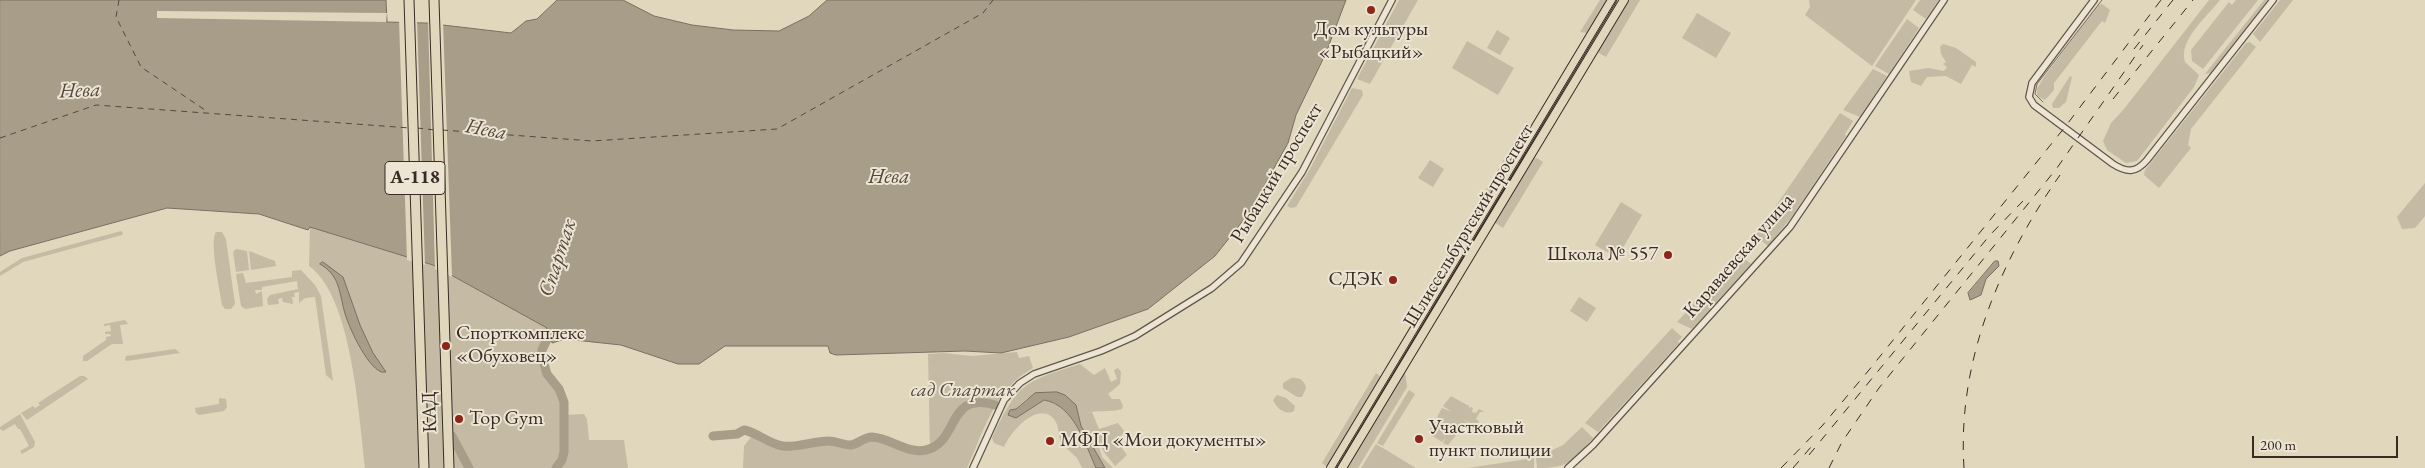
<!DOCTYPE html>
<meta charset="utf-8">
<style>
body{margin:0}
#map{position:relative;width:2425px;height:468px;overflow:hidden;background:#e1d7bd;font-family:"EB Garamond",serif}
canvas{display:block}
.scale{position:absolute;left:2252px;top:436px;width:146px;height:22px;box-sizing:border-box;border:2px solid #3a2b25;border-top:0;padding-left:6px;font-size:15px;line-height:18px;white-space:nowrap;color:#3a2b25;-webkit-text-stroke:4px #ece5d4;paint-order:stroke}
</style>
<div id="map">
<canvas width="2425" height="468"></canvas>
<div class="scale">200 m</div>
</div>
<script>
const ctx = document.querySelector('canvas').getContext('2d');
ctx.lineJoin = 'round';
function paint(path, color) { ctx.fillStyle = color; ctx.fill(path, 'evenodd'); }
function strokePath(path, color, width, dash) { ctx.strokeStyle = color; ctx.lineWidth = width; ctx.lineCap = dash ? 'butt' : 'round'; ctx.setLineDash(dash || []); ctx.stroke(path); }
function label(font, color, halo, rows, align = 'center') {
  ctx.font = font + ' "EB Garamond",serif'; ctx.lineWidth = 4; ctx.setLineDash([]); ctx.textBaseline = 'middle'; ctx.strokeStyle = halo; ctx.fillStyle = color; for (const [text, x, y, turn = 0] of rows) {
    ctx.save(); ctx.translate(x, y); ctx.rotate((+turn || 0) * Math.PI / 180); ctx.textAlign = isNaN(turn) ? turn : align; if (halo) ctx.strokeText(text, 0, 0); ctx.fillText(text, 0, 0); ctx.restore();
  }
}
const green = new Path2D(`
 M1399 0H1418L1370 84 1357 79Z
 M1600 0H1607L1588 33 1580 32Z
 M1628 0H1640L1606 57 1599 53 1598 49Z
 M1809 0H1916L1872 66 1805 15 1810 7Z
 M1920 0H1939L1926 19 1913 10Z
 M2209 0H2220C2208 16 2178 40 2185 62L2199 75 2194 87 2137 161 2126 163 2107 150 2103 141 2111 123 2124 109Z
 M2236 0H2258L2203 69 2192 61 2191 50 2229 2 2232 5Z
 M2264 0H2268L2211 73 2205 74Z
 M2280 0H2293L2260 42 2253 34Z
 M2102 4 2110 10 2105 23 2102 21 2054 83V90L2045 100 2037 96V89L2044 77 2098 5Z
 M1697 13 1731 33 1716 58 1682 38Z
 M1907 19 1919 28 1889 74 1875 66Z
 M1497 30 1510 38 1500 55 1487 48Z
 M1467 41 1514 68 1498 95 1452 68Z
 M2250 42 2256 47 2191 129 2188 145 2191 148 2159 188 2144 175 2145 170 2246 43Z
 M1943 44 1956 48 1976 62V67L1972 65 1961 84 1946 76 1927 77 1921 86 1911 82 1909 71 1928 68 1944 71 1947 67 1943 64 1946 62 1941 54 1940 47Z
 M1873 69 1887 76 1860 117 1843 110Z
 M2070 76 2072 77 2066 102 2059 108H2053L2052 104Z
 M1352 88 1362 90 1363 95 1296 207 1291 208 1287 206 1310 169Z
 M1840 113 1853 121 1845 134 1846 136 1793 215 1768 246 1755 236Z
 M1526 122 1532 126 1498 179 1494 176Z
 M1537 158 1543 162 1503 228 1494 222 1533 159Z
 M1430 160 1444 169 1433 187 1418 178Z
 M1491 181 1496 185 1440 275 1436 273Z
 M2425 183V216L2415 228 2402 229 2397 217Z
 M1621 202 1642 215 1617 258 1595 245Z
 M310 227 433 265 548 328C550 339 543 348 545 359 549 381 564 392 564 415L584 414 587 419 589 440H624L628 468H365C359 417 352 296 309 266Z
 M121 231 123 233 122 235 23 262 0 276V272L22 258Z
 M216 232H222L226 239 235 304 231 309H225L222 305C220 291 209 241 216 232Z
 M236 249 247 251 249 270 236 272 233 252Z
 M249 251 275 261 276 266 251 270Z
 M1739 254 1751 264 1692 329 1677 322Z
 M301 270 315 285 321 296 333 381 326 375 315 297 305 298 299 303V292L294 293 295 297H292L293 304 283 302 282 298 278 299 279 304 268 305 267 299 270 295 298 289 297 281 262 287V290H255L256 294 262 291 263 306 245 309 241 306 236 274 243 273 246 283 292 277V271Z
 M1579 297 1596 308 1587 322 1570 311Z
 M125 320 128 324 120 325 123 344H112L87 361H83V356L106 340V337L111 336 110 334H105V332L111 331 110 325 104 326V324Z
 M1672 328 1682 337 1678 341 1679 343 1598 432 1585 423Z
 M175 349 180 353 127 361 125 360 126 356Z
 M1017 352 1019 358 1029 356 1033 368C995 389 984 430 967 468H743L744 446 751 437 784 449 831 443 854 446 875 439 912 452 930 451 928 354 944 353 972 356Z
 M1080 364 1094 375 1105 368 1111 382 1117 379 1114 370 1118 368 1121 372 1120 384 1108 394 1112 399H1120L1123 406 1122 409C1108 413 1097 409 1084 414L1092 412 1099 429 1118 423 1125 432 1116 440 1127 455 1115 466 1104 452 1084 415 1097 439 1102 457 1113 468H1105L1081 426 1076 405C1049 394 1038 384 1016 409V417L1044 400C1074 405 1084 444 1096 468H1082L1077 458 1061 443C1058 435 1060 424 1052 417 1035 403 1010 433 1004 447L994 443 992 438C1018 383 1023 382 1080 364Z
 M1405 371 1407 387 1358 468H1347Z
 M1376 373 1381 377 1327 467 1322 463Z
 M80 376H84L88 379 27 420 21 413 33 406 35 408 40 405 38 403Z
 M1291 378C1298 377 1305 380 1306 388L1302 397H1297L1283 388V383Z
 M1409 390 1415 394 1383 446 1377 443Z
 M1277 395 1286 398 1295 406 1294 411C1286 416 1276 408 1273 400Z
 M1451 396 1469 406V409L1470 407 1473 408 1472 412 1476 413 1479 409 1484 412H1480L1476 419 1479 421 1477 427 1463 419 1476 429 1475 431 1466 427 1461 429 1448 445 1443 443 1446 437 1442 442 1431 435 1429 431 1431 427 1433 428 1431 426 1436 418H1439L1437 417 1442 408 1452 412 1443 406Z
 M219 398 226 399 227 407 224 411 199 415 196 413 195 408 219 404Z
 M20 414 35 442 34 447 22 454 20 451 29 446 20 429H18L15 424 3 431 0 429V427Z
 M1582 427 1593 438C1572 461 1570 468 1537 468L1536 458 1563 445Z
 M1376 444 1416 468H1361Z
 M1534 458V468H1468Z`);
const water = new Path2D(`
 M0 0H386L387 22 426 23 511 33 526 21 537 19 557 0H623L654 16 692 25 733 30 779 31 809 16 827 0H1346L1326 53 1296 115 1288 143 1249 213 1215 256 1148 309 1069 337 1001 353 965 351 836 355 830 353 828 346H725L699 364H678L621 345 565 339 552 343 551 336 545 333 547 328 433 265 310 227 308 230 259 214 167 208 10 251 0 256Z
 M1995 261H1998L1999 266 1986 279 1981 295 1970 300 1968 293Z
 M323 262 343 277 360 325 373 353 386 372H381C366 365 348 326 344 310 339 290 339 275 320 264Z
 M1057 392 1065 395 1076 405 1081 426 1105 468H1096C1085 444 1074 405 1044 400L1016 418 1008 415 1010 410 1016 409 1035 393Z`);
const pier = new Path2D(`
 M157 11 387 13 386 22 157 18Z
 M399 20H417L425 265 407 260Z
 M428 20 443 22 452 277 435 269Z`);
const stream = new Path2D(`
 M2043 102 2035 94 2037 84 2102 0`);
const river = new Path2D(`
 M554 325 542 350V357L547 374 559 389 564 402V452L562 460 556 468
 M452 436 469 468
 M713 436 737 434 744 430C758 433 769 444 783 446 797 448 814 441 828 441 836 441 843 445 851 445 858 444 864 437 872 437 891 438 906 454 926 450 959 443 947 390 995 405`);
const ferry = new Path2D(`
 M119 0 116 17 141 67 208 112
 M417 128 435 130
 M442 130 592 141 777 129 983 13 993 0
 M0 138 96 105 410 128`);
const minor = new Path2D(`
 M2094 0 2032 83 2029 97 2034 105 2113 164C2127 173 2136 173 2147 160L2273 0
 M973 468 1004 400 1020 383 1034 374 1101 351 1135 336 1212 288 1241 263 1302 172 1392 0
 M1568 468 1593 445 1790 227 1944 0`);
const major = new Path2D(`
 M1331 468 1612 0
 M1342 468 1624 0`);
const highway = new Path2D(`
 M409 0 424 468
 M434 0 449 468`);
const tram = new Path2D(`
 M1335 468 1616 0`);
const rail = new Path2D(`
 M2134 49 2173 0
 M2113 99 2193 0
 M1809 455 1990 235 2023 201
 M1781 468 1822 426 1869 370 2065 127 2161 0
 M1793 468 1811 447
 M1829 468 1842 442 1879 388 2057 168 2143 45
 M1964 468C1957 361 2000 261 2060 175`);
const markers = [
 [1371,10,5,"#8f2418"],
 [1668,255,5,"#8f2418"],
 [1393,280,5,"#8f2418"],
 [446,346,5,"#8f2418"],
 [459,419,5,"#8f2418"],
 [1419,439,5,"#8f2418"],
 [1050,441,5,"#8f2418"]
];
const shields = [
 [415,178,60]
];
const shieldNames = [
 ["А-118",415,178]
];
const poiNames = [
 ["Дом культуры",1371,30,"center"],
 ["«Рыбацкий»",1371,53,"center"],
 ["Школа № 557",1658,255,"right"],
 ["СДЭК",1383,280,"right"],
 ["Спорткомплекс",456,334],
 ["«Обуховец»",456,357],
 ["Top Gym",469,419],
 ["Участковый",1429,428],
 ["пункт полиции",1429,451],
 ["МФЦ «Мои документы»",1060,441]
];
const streetNames = [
 ["Рыбацкий проспект",1277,173,-59],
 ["Шлиссельбургский проспект",1469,226,-59],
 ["Караваевская улица",1739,256,-49],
 ["КАД",430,412,-92]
];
const parkNames = [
 ["сад Спартак",963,391]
];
const waterNames = [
 ["Нева",80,91,-2],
 ["Нева",486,130,10],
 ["Нева",889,177],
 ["Спартак",558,258,-72]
];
paint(green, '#c5baa3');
paint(water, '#a89d89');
strokePath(water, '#7c6f61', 1);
paint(pier, '#e1d7bd');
strokePath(stream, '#7c6f61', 1);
strokePath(river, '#a89d89', 9);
strokePath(ferry, '#56483e', 1, [6, 5]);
strokePath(minor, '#64564b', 8);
strokePath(major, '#3a2b25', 10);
strokePath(highway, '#3a2b25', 11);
strokePath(minor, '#ece5d4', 5.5);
strokePath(major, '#e1d7bd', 8);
strokePath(highway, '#e1d7bd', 9);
strokePath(tram, '#3a2b25', 1);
strokePath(rail, '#3a2b25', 1, [9, 9]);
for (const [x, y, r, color] of markers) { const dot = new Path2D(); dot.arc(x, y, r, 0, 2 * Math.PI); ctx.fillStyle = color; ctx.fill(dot); strokePath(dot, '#ece5d4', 2); }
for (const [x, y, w] of shields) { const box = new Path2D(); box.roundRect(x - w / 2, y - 16.5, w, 33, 4); ctx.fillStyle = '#ece5d4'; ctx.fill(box); strokePath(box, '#3a2b25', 1); }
label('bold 19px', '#3a2b25', null, shieldNames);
label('20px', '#3a2b25', '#ece5d4', poiNames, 'left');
label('20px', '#3a2b25', '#ece5d4', streetNames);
label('italic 20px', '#56483e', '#ece5d4', parkNames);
label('italic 21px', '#56483e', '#ece5d4', waterNames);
</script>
